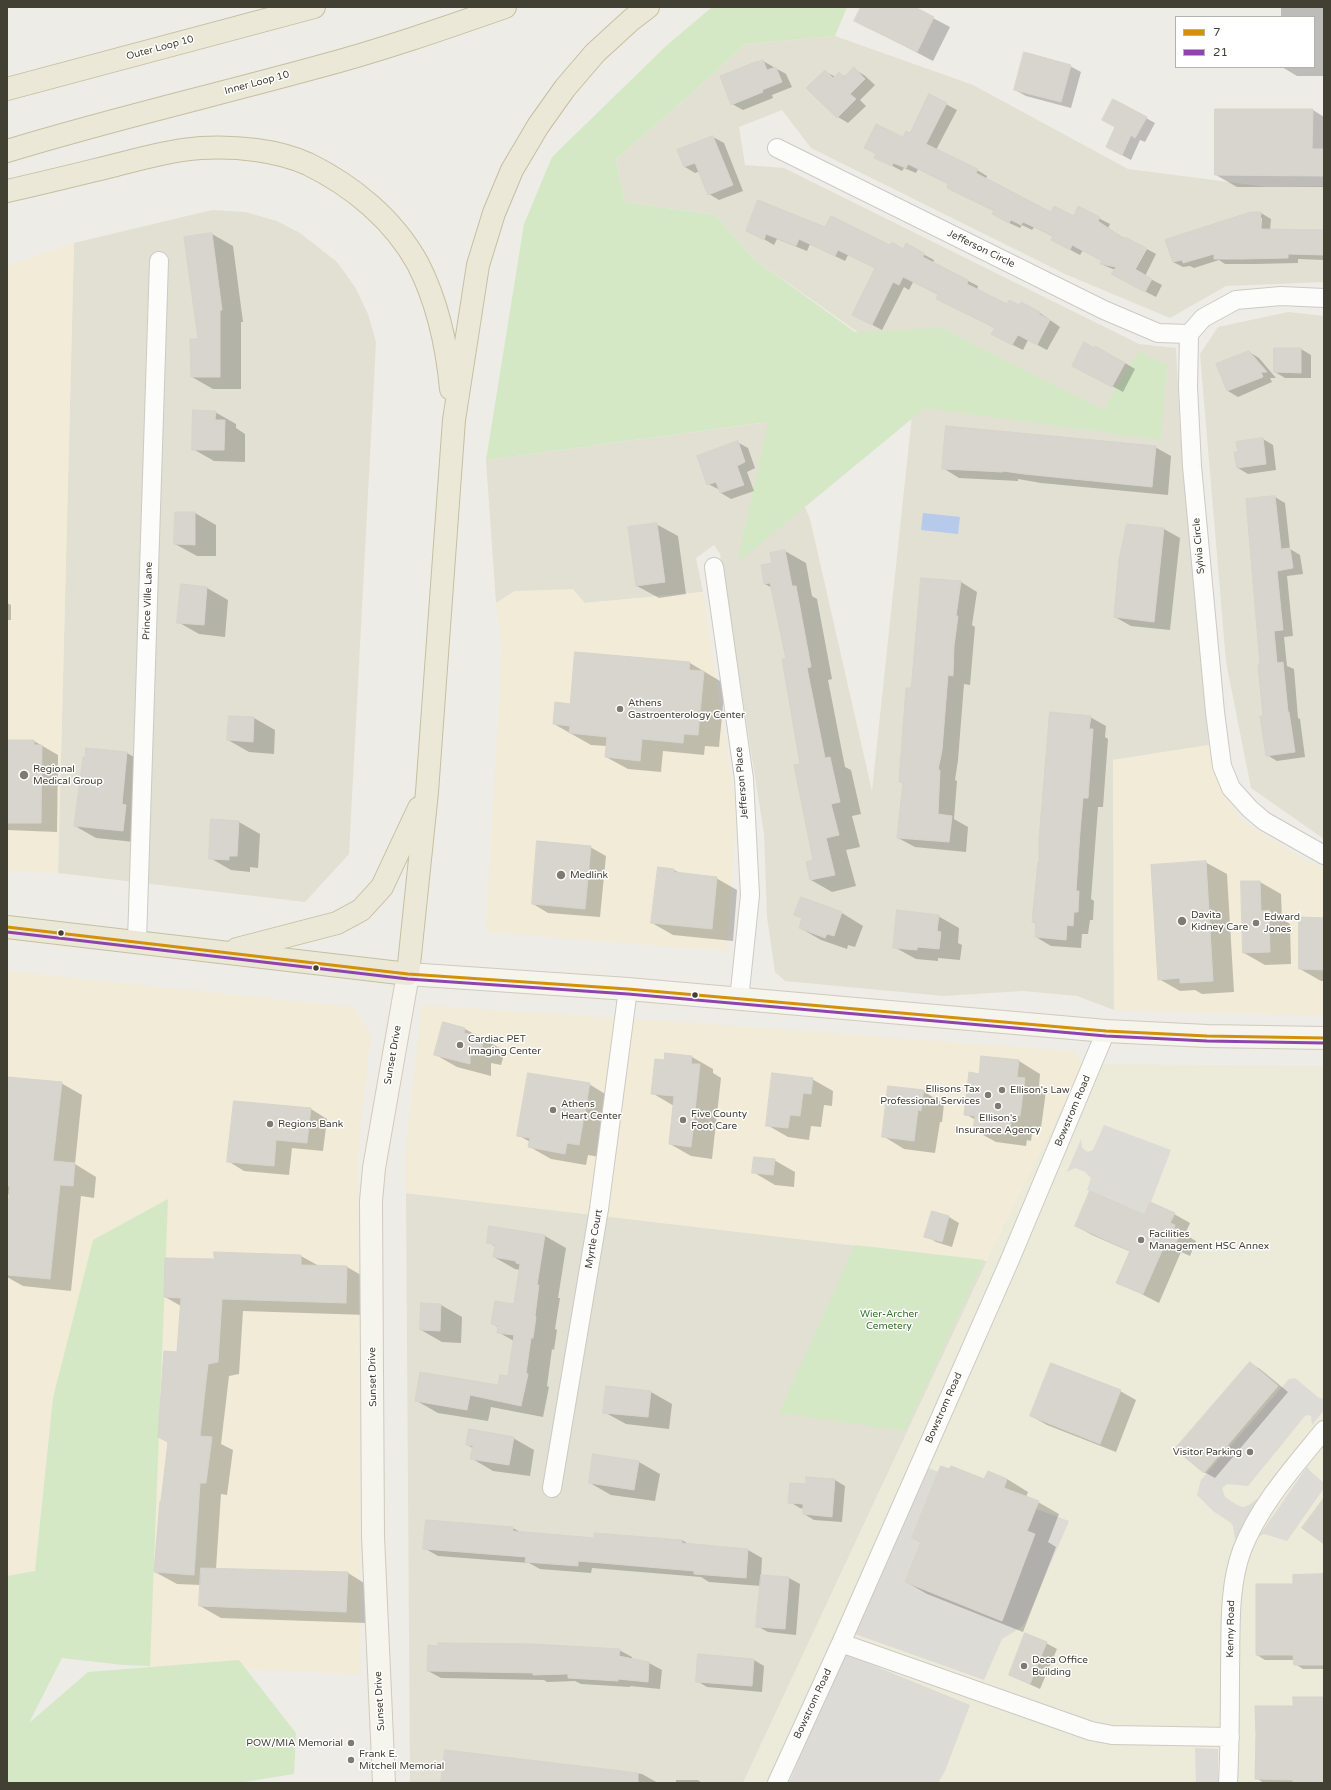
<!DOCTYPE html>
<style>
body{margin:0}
#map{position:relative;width:1331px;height:1790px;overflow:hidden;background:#eeece6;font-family:"Varela Round",sans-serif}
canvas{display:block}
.frame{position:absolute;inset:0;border:8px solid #423f33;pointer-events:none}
.legend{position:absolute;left:1175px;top:16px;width:140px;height:52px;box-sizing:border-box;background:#fff;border:1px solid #b3b2ad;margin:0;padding:5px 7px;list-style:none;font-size:12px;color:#423f33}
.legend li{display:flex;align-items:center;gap:8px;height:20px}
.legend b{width:20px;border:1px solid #b3b2ad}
</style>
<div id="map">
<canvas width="1331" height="1790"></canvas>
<div class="frame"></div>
<ul class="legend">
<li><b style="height:5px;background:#d3910a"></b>7</li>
<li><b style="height:5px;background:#8e44ad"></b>21</li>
</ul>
</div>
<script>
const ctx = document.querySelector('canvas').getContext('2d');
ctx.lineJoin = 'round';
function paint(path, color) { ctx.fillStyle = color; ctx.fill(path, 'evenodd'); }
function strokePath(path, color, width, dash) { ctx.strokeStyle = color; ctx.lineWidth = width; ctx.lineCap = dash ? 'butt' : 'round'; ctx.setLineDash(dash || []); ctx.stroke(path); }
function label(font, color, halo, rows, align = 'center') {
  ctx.font = font + ' "Varela Round",sans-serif'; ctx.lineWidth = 3; ctx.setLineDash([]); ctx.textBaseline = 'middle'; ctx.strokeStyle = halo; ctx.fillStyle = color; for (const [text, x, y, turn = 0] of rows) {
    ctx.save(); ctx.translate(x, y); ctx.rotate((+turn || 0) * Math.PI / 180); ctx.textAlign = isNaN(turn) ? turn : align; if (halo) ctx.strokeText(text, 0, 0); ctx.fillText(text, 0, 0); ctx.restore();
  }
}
const residential = new Path2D(`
 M835 36 973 85 1128 169 1268 187 1324 186V282L1226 286 1170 318 1065 274 811 148 782 110 739 127 745 165 784 168 1139 344 1176 348 1180 429 1209 745 1113 760 1114 1010 1077 996 1023 991 944 996 785 981 775 972 767 917 764 834 720 554 714 545 696 558 703 592 585 603 515 591 496 603 486 460 769 422 810 519 872 791 913 406 886 352 754 259 716 215 625 202 616 159 688 97 745 44Z
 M212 210 245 212 277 221 300 233 337 262 355 287 368 314 376 342 349 854 305 902 58 873 74 243Z
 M1288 312 1324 316V839L1251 788 1226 662 1200 354 1218 327Z
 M406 1193 987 1261 743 1783H410Z`);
const commercial = new Path2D(`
 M74 243 58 873 7 871V266Z
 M573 589 585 603 703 592 736 809 728 951 486 932 502 647 496 603 515 591Z
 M1209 745 1214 768 1223 793 1243 821 1303 859 1324 868V1016L1114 1010 1113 760Z
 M7 971 353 1007 371 1034 358 1152 361 1674 123 1665 7 1651Z
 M422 1005 712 1024 1073 1051 1084 1064 987 1261 406 1193V1145Z`);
const education = new Path2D(`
 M1084 1064 1324 1066V1783H743L987 1261Z`);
const green = new Path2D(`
 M712 7H847L835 36 745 44 688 97 616 159 625 202 716 215 754 259 855 332 942 328 1103 410 1139 351 1167 365 1161 440 925 408 737 563 768 422 486 460 524 224 552 157 666 46Z
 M168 1199 150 1666 123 1665 62 1658 29 1723 88 1672 239 1660 296 1733 294 1774 238 1783H7V1576L35 1571 53 1398 93 1240Z
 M855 1245 984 1260 905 1431 779 1413Z`);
const parking = new Path2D(`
 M1104 1125 1171 1150 1146 1215 1087 1190 1091 1178 1085 1172 1075 1168 1067 1172 1081 1139 1082 1148 1088 1152 1093 1150Z
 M1295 1378 1319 1398 1324 1399V1410L1312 1425 1311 1416 1308 1415 1305 1416 1248 1486 1227 1484 1222 1488 1225 1497 1237 1505 1243 1507 1249 1505 1258 1498 1235 1540 1233 1526 1231 1523 1213 1511 1197 1495 1201 1480 1289 1379Z
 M925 1467 939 1472 912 1538 921 1542 905 1582 1001 1621 1035 1534 1027 1531 1036 1509 1069 1521 1025 1623 1020 1628 1002 1639 984 1680 852 1633Z
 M1307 1467 1311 1472 1324 1483V1488L1287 1541 1264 1534 1259 1536Z
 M843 1653 970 1705 945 1771 938 1783H789Z
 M1195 1748 1218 1749V1783H1196Z`);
const water = new Path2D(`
 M923 513 960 517 958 534 921 530Z`);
const shadow = new Path2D(`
 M862 7H912L950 27 933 61 855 20Z
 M1281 7H1324V76H1297L1282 67H1314V17H1281Z
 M763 61 786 74 792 87 772 95 773 98 743 110 732 104 758 62Z
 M1070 66 1081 72 1071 108 1026 96 1015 90Z
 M854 69 864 75 875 85 860 100 866 106 848 123 838 117 808 88 825 71 835 77 839 73 846 77Z
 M929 95 957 110 936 150 977 170 987 176 986 179 1052 213 1074 217 1079 208 1110 224 1108 228 1125 239 1132 273 1133 274 1147 249 1156 254 1145 276 1162 285 1156 297 1123 280 1115 270 1101 264 1103 261 1083 250 1080 255 1063 246 1054 237 1034 227 1032 230 1022 225 1020 228 1003 220 995 211 949 184 918 169 916 173 904 168 902 171 875 157 910 134Z
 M1313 110 1324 117V187H1237L1216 175Z
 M1146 118 1155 123 1145 142 1140 140 1131 160 1107 147Z
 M713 137 724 143 743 191 719 200 709 194 700 171 695 173 685 167 679 151Z
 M1261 213 1271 219 1270 231 1324 232V260L1298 259V263L1255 264H1225L1219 260 1194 268 1190 266 1183 267 1173 262ZM1260 218H1262L1261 234H1259Z
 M826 229 904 250 906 245 934 260 933 263 978 286 977 290 1008 305 1020 306 1040 313 1060 327 1047 350 1028 340 1023 350 1003 340 996 328 939 295 913 282 909 290 904 287 882 330 863 320 876 268 848 255 845 261 810 244 807 251 777 239 774 245 748 230Z
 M212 234 233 246 243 322H241V389H213L192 377 199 340Z
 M1301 349 1311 355V378H1285L1275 372Z
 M1249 352 1259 358 1276 378H1270L1272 382 1238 397 1228 391Z
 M1125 363 1135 369 1123 392 1084 371Z
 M215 412 236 424V428L245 434V462L214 461 193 449Z
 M1263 439 1273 445 1276 470 1248 474 1238 468 1239 453Z
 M737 442 748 448 755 468 747 472 754 491 731 499 721 493 720 490 708 484Z
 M1155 447 1171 456 1168 495 1041 483 1018 479V481L959 478 943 468Z
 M1275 497 1285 503 1290 549 1300 555 1303 574 1287 576 1293 636 1284 637 1287 666 1294 669 1298 718 1300 719 1305 757 1277 761 1267 755 1261 665Z
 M176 513H195L216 525V556H197L175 544Z
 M656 524 678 536 686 594 659 598 637 586Z
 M1127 525 1164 529 1180 538 1170 630 1131 626 1115 617Z
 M785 551 806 563 812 596 817 599 832 679 828 680 845 767 851 770 861 814 852 816 860 847 846 850 856 886 832 892 811 880 814 861 787 659 772 588 765 584 762 566 773 564Z
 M961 582 977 592 972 625 975 627 970 685 964 684 958 760 955 780 957 781 954 819 968 827 966 852 915 847 898 838 904 784 900 781 912 689Z
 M207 588 228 600 225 637 199 634 178 622Z
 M7 603 11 605V620H7Z
 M690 663 725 684 719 747 705 746 704 755 663 751 661 772 628 769 606 757 607 746 591 745 554 724 571 705Z
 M230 717 254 718 275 730 274 754 249 752 228 740Z
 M1090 717 1106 726 1105 737 1108 739 1103 807H1098L1091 899 1094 901 1093 920H1090L1088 934H1082L1081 948 1051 946 1036 937V923L1033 922 1040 863Z
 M7 741H34L58 755 57 832 7 830Z
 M87 749 127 753 148 765 144 843 96 838 75 826Z
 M212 820 239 822 260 834 258 868 250 867V872L231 870 210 858Z
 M590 847 606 856 600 917 548 913 533 904Z
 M1205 862 1227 874 1234 992 1202 994 1195 990 1180 991 1159 979Z
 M674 870 682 874 716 878 737 890 733 941 673 935 652 923Z
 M1242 882H1260L1281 894 1282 919 1290 924 1291 964 1265 965 1244 953Z
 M801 898 842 913 863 926 855 947 848 945 847 949 821 940 800 928 803 919 796 914Z
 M938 916 959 928 958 943 962 945 960 960 938 958V961L916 959 894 947Z
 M1324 919V981H1321L1300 969Z
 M444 1023 465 1029 505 1051 501 1065 491 1063V1076L457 1067 436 1055Z
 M666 1054 692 1057 713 1069V1073L721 1078 712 1159 691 1156 670 1144 674 1106 652 1093 665 1061Z
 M981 1057 1019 1061 1040 1074 1039 1086 1046 1091 1041 1128 1033 1127 1031 1141 1027 1140 1026 1146 996 1142 974 1130 976 1120 965 1114 980 1075Z
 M7 1078 61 1083 82 1095 75 1164 96 1177 94 1198 81 1196 71 1291 23 1286 7 1277V1224L10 1195 7 1194Z
 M812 1079 833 1091 832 1106 824 1105 821 1127 811 1126 809 1140 788 1137 767 1125Z
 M589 1084 610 1097 600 1157 588 1155 586 1165 551 1159 530 1147V1142L518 1135Z
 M923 1091 944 1104 942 1122H940L935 1153 904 1149 883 1136Z
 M235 1102 311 1109 327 1119 323 1151 292 1148 289 1175 244 1171 228 1161Z
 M774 1160 795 1172 794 1187 775 1185 753 1172Z
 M932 1212 949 1217 959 1223 952 1247 936 1242 926 1236Z
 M1174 1214 1190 1223 1186 1232 1190 1235 1189 1237 1196 1241 1190 1256 1181 1252 1159 1303 1118 1282 1131 1252 1092 1235 1076 1226Z
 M545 1236 566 1248 558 1298H560L555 1329 557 1330 554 1350 552 1349 547 1386 549 1387 543 1417 491 1407 488 1421 438 1413 417 1401 499 1386 509 1377 514 1341 498 1332 499 1328 493 1324 515 1305 520 1270 515 1269 494 1257 496 1247 488 1242Z
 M301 1256 319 1266 347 1267 368 1279 367 1315 243 1311 239 1374 229 1376 221 1444 233 1450 227 1495 221 1494 216 1569 348 1573 369 1586 367 1623 221 1618 200 1606 201 1585 177 1584 155 1572 169 1443 159 1437 178 1353 181 1306 165 1297 215 1260Z
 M422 1304 441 1305 462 1317 461 1343 442 1342 421 1330Z
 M1250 1363 1260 1369 1288 1392 1215 1478 1204 1472Z
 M1120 1391 1136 1400 1116 1452 1047 1425 1031 1416Z
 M651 1392 672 1404 669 1429 626 1424 604 1412Z
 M513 1438 534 1450 530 1476 493 1471 471 1458 473 1448 467 1445Z
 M639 1462 660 1474 655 1501 611 1495 590 1483Z
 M988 1472 1007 1479 1028 1492 1026 1497 1038 1502 1059 1514 1048 1542 1056 1547 1023 1632 927 1594 906 1582 922 1543 913 1538 985 1481Z
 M835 1480 845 1486 842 1522 814 1520 804 1514V1509L800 1508 790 1502 807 1485Z
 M513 1528 522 1533 595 1539 682 1540 690 1545 748 1550 762 1558 761 1576 789 1578 800 1584 796 1635 768 1632 757 1626 761 1586 709 1582 701 1577 592 1568 591 1573 540 1569 529 1563 438 1556 424 1548Z
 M1324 1575V1669H1303L1295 1664 1294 1660H1265L1257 1655 1294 1585Z
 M1046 1643 1057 1649 1040 1689 1010 1675Z
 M619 1650 632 1657V1660L649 1663 662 1670 660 1689 630 1686V1687L581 1684 575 1681 547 1682 544 1680 441 1678 428 1671Z
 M754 1660 764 1666 762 1692 707 1687 697 1681Z
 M1324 1698V1783H1264L1256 1778 1294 1707Z
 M446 1751 642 1774 658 1783H443Z
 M676 1780H698L702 1783H676Z`);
const building = new Path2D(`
 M861 7H915L934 17 917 52 854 21Z
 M1024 52 1071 65 1061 102 1014 90Z
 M763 60 767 70 776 67 782 82 762 90 763 92 731 105 720 76 758 61V62Z
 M854 67 865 79 850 94 856 99 837 118 806 88 825 70 833 78 839 72 844 77Z
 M929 94 947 103 926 144 978 169 976 173 1051 212 1054 206 1074 216 1078 206 1100 217 1098 221 1124 239 1125 237 1146 248 1135 269 1152 279 1145 292 1111 274 1116 267 1100 264 1102 261 1072 245 1070 250 1051 240 1053 236 1023 222 1021 225 1011 220 1009 223 992 214 994 211 947 188 948 184 908 164 906 168 893 163 892 166 874 158 876 154 864 148 876 124 903 137 906 131 910 133Z
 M1113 99 1147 117 1135 138 1131 135 1122 155 1106 147 1115 127 1102 120Z
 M1215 109H1313L1312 149H1324V176L1215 175Z
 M713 136 733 185 708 195 695 163 684 167 677 150Z
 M758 200 825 227 831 216 890 245 892 242 903 249 906 243 924 253 923 257 968 280 967 284 1007 304 1009 300 1019 305 1021 302 1040 312 1039 314 1050 320 1037 345 1018 335 1012 345 991 334 995 328 936 299 938 294 903 277 899 285 893 282 872 325 852 315 875 268 838 250 835 256 799 239 796 246 766 234 764 240 746 231Z
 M1251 212H1261L1260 229 1324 230V255L1288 254V258L1244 259H1214V254L1183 263 1182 260 1173 262 1165 240Z
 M212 233 222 310H220V377H191L190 339H198L184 237Z
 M1084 342 1094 348 1095 346 1125 363 1112 387 1072 366Z
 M1274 348H1301V373L1274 372Z
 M1249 351 1267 372H1261L1263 377 1227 391 1216 364Z
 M193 410 216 411 215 420H225L224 450H192Z
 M946 426 1156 446 1152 487 1024 474 1003 471V472L942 469Z
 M1263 438 1266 464 1237 468 1234 452H1238L1236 442Z
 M738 441 745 462 737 466 744 485 720 493 716 482 707 485 697 456Z
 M1275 496 1281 549 1290 548 1293 568 1277 571 1283 630 1274 631 1277 663 1283 662 1288 712H1289L1295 752 1266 756 1260 716H1263L1258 665 1260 664 1246 499Z
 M175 512H195V545L174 544Z
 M657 523 665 582 636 586 628 527Z
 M1127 524 1164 528 1154 622 1114 617 1119 560Z
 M785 550 792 586H796L811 667 807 668 825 758 830 757 840 802 831 804 839 835 826 838 835 875 810 880 806 862 813 860 794 765 800 764 782 659H786L770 583 764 584 761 565 772 563 770 553Z
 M921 578 961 581 956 616H958L954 646 953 676 948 675 942 750 938 770H940L938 814 952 816 949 842 897 838 903 782H899L906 688H911Z
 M181 584 207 587 204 625 177 623Z
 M575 652 690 662 689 670 704 671 698 735 684 734 683 743 642 739 640 761 605 757 607 737 569 733 570 726 553 724 555 702 570 704Z
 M1050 712 1091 716 1089 729H1093L1088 798H1083L1080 832 1076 891H1079L1078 912H1074L1073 926 1067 925 1066 940 1035 937 1036 922H1032L1038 862H1039V841Z
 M229 716 254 717 253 742 227 740Z
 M7 740H34V745H42L41 823H7Z
 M86 748 127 752 122 804 126 805 123 831 74 826 83 757H85Z
 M211 819 239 821 237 856H229V860L209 859Z
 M537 841 591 846 585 909 532 904Z
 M1206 861 1213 981 1180 983V978L1158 980 1151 865Z
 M658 867 674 869V872L717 877 712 929 651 923Z
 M1241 881H1260L1261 911 1269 910 1270 952 1243 953Z
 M801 897 842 912 834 936 827 934 825 938 799 928 802 918 794 915Z
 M897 910 939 915 937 931 941 932 939 949 917 947V950L893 948Z
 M1299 917 1324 918V970L1299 969Z
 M443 1022 465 1028 464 1033 484 1038 480 1054 470 1051V1064L434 1055Z
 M665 1053 692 1056 691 1064H700L691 1147 669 1144 674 1096 651 1094 655 1059 664 1060Z
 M981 1056 1019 1060 1017 1077 1025 1078 1020 1116 1012 1115 1010 1129H1006L1005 1134 973 1130 975 1116 964 1115 969 1072 979 1074Z
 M528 1073 590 1083 579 1145 567 1143 565 1154 528 1147 530 1138 517 1136Z
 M772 1073 813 1078 811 1094 803 1093 800 1116 790 1115 788 1128 766 1126Z
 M7 1077 62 1082 53 1161 75 1163 73 1186 60 1185 50 1279 7 1275V1215L10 1186H7Z
 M888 1086 924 1090 921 1111 918 1110 914 1141 882 1137Z
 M234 1101 311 1108 307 1143 276 1140 274 1166 227 1162Z
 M754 1157 775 1159 773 1175 752 1173Z
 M1090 1191 1145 1215 1150 1202 1175 1213 1170 1223 1175 1225 1174 1228 1181 1231 1174 1248 1165 1244 1143 1294 1116 1283 1130 1251 1075 1226Z
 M932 1211 949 1216 942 1242 924 1237Z
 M489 1226 545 1235 537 1285H539L535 1316 536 1317 533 1338H531L526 1373 528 1374 521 1406 470 1395 467 1410 415 1401 420 1372 498 1385 500 1375 508 1376 514 1335 497 1333 498 1326 491 1324 495 1301 514 1304 520 1264 516 1263V1261L493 1257 495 1245 487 1243Z
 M214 1252 301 1255V1265L347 1266 346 1303 222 1299 218 1362 208 1364 200 1436 212 1437 206 1483H200L194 1575 154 1572 160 1501H161L168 1442 158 1437 164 1351 177 1352 181 1298 164 1297 165 1258 214 1259Z
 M421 1303 441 1304 440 1331 420 1330Z
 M1250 1362 1278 1386 1204 1473 1175 1449Z
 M1051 1363 1121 1390 1100 1444 1030 1416Z
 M606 1386 651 1391 648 1417 603 1413Z
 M469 1429 514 1437 509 1465 470 1459 473 1446 466 1445Z
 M593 1454 639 1461 634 1490 589 1483Z
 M941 1466 949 1469 951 1466 984 1479 988 1471 1007 1479 1004 1488 1039 1501 1027 1531 1035 1534 1002 1621 905 1582 921 1542 912 1538Z
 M806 1477 835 1479 832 1517 803 1514V1504L788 1503 790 1483 806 1484Z
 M1324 1498V1544L1302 1528Z
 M426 1520 513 1527V1531L594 1538V1533L682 1540V1543L748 1549 746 1578 694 1574V1571L578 1561V1566L525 1562 526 1557 423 1549Z
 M201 1568 348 1572 346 1612 199 1606Z
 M1324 1574V1665H1294L1293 1655H1256V1584H1293V1575Z
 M761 1575 789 1577 785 1629 756 1627Z
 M1025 1633 1047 1642 1030 1684 1009 1675Z
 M438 1643 532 1644 620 1649 619 1656 649 1662 648 1682 618 1679V1681L568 1678V1674L533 1675V1673L427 1671 428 1645 438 1646Z
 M698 1654 754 1659 752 1686 696 1682Z
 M1293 1697H1324V1783H1293V1780L1255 1779 1256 1735 1255 1706H1293Z
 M445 1750 638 1773V1783H441Z`);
const street = new Path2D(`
 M777 148 1104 310 1158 333 1189 334
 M1324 298 1281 296 1236 300 1203 318 1189 334 1188 387 1192 466 1215 712 1222 766 1231 788 1250 809 1264 821 1324 855
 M714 567 744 779 750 895 739 1000
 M137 941 159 261
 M552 1488 599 1209 628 989
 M841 1643 1091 1731 1112 1735 1230 1737
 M777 1783 841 1643 1009 1262 1106 1031
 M1228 1783C1230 1745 1230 1708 1230 1671 1231 1631 1228 1588 1242 1550 1260 1504 1293 1468 1324 1430`);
const secondary = new Path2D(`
 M384 1783 373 1536 371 1201 374 1168 408 974 628 989 1106 1031 1207 1036 1324 1038`);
const highway = new Path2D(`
 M7 89 314 7
 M7 151C108 120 212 96 314 68 379 51 442 29 505 7
 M7 191C43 183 79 174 116 165 143 158 173 150 201 148 236 146 277 150 308 164 353 186 394 220 418 264 438 303 447 346 451 389
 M7 927 408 974 427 792 454 420 478 265 494 213 512 170 538 126 565 88 595 53 631 20 648 7
 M237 949 337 923 361 910 382 887 419 808`);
const bus1 = new Path2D(`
 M7 927 408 974 628 989 1106 1031 1207 1036 1324 1038`);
const bus2 = new Path2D(`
 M7 932 408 979 628 994 1106 1036 1207 1041 1324 1043`);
const markers = [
 [620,709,4,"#7e7c72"],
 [24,775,5,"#7e7c72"],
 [561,875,5,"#7e7c72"],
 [1182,921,5,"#7e7c72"],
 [1256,923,4,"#7e7c72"],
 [61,933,3.5,"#423f33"],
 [316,968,3.5,"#423f33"],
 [695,995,3.5,"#423f33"],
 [460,1045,4,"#7e7c72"],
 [1002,1090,4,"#7e7c72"],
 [988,1095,4,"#7e7c72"],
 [998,1106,4,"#7e7c72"],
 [553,1110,4,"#7e7c72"],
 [683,1120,4,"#7e7c72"],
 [270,1124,4,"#7e7c72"],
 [1141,1240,4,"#7e7c72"],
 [1250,1452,4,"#7e7c72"],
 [1024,1666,4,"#7e7c72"],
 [351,1743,4,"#7e7c72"],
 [351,1760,4,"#7e7c72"]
];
const streetNames = [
 ["Outer Loop 10",160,48,-15],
 ["Inner Loop 10",257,83,-15],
 ["Jefferson Circle",981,249,26],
 ["Sylvia Circle",1199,546,-95],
 ["Prince Ville Lane",148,601,-88],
 ["Jefferson Place",742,783,-95],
 ["Sunset Drive",393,1055,-80],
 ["Bowstrom Road",1073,1111,-67],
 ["Myrtle Court",594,1239,-80],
 ["Sunset Drive",373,1377,-91],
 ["Bowstrom Road",944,1408,-66],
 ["Kenny Road",1231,1629,-89],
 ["Sunset Drive",380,1701,-93],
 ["Bowstrom Road",813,1704,-65]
];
const poiNames = [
 ["Athens",628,703],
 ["Gastroenterology Center",628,715],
 ["Regional",33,769],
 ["Medical Group",33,781],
 ["Medlink",570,875],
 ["Davita",1191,915],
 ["Kidney Care",1191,927],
 ["Edward",1264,917],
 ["Jones",1264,929],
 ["Cardiac PET",468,1039],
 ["Imaging Center",468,1051],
 ["Ellisons Tax",980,1089,"right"],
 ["Professional Services",980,1101,"right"],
 ["Ellison's Law",1010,1090],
 ["Athens",561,1104],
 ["Heart Center",561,1116],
 ["Five County",691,1114],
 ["Foot Care",691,1126],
 ["Ellison's",998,1118,"center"],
 ["Insurance Agency",998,1130,"center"],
 ["Regions Bank",278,1124],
 ["Facilities",1149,1234],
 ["Management HSC Annex",1149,1246],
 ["Visitor Parking",1242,1452,"right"],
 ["Deca Office",1032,1660],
 ["Building",1032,1672],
 ["POW/MIA Memorial",343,1743,"right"],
 ["Frank E.",359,1754],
 ["Mitchell Memorial",359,1766]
];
const parkNames = [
 ["Wier-Archer",889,1314],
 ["Cemetery",889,1326]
];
paint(residential, '#e2e0d3');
paint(commercial, '#f1ebd8');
paint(education, '#ecead8');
paint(green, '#d4e8c6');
paint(parking, '#dddbd6');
paint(water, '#b6caec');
paint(shadow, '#0003');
paint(building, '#d7d5ce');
strokePath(building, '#d6d4cc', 1);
strokePath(street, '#cccac3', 20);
strokePath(secondary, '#cdcbbd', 24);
strokePath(highway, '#c5bfa1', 24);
strokePath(street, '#fcfcfb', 18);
strokePath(secondary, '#f5f4ed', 22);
strokePath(highway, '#ebe8d7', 22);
strokePath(bus1, '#d3910a', 3);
strokePath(bus2, '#8e44ad', 3);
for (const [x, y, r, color] of markers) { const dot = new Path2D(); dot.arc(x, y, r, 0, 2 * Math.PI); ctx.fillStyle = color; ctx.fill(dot); strokePath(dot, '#fff', 1.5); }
label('10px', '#423f33', '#fff', streetNames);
label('10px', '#423f33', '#fff', poiNames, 'left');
label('10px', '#347228', '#fff', parkNames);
</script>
